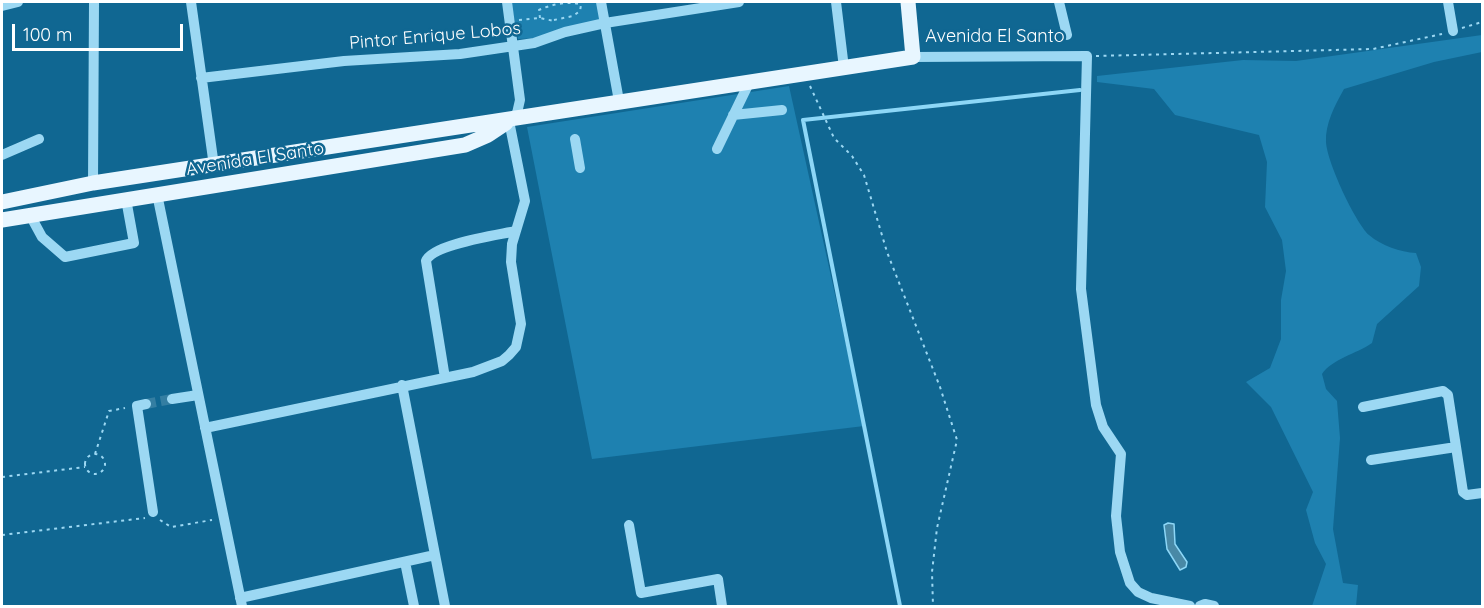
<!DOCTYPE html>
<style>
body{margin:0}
#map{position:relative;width:1484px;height:608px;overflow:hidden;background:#106792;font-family:Quicksand,sans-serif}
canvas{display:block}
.frame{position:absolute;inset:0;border:3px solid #fff;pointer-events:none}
.scale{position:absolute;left:12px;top:24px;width:171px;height:27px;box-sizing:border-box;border:3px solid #fff;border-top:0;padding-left:8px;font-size:18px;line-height:21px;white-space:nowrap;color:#fff;-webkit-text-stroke:4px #106792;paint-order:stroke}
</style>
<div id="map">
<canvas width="1484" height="608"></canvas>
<div class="frame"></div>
<div class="scale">100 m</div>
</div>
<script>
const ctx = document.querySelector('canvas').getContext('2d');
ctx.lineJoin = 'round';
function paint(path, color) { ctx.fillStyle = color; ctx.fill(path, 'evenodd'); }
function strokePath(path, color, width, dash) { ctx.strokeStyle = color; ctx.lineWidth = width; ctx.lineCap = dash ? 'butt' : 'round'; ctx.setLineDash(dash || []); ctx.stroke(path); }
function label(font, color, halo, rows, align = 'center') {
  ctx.font = font + ' Quicksand,sans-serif'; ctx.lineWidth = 5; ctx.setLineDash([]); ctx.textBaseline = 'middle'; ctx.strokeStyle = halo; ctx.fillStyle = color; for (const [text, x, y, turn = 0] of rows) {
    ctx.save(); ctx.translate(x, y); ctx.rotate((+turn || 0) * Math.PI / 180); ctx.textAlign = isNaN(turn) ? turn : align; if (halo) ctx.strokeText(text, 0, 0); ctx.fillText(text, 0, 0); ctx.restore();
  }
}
const green = new Path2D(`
 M511 2H600L599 22 538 38 518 39Z
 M1482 35V52L1434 62 1344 89C1335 105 1325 124 1326 142 1327 162 1355 222 1369 235 1382 246 1400 252 1416 253L1421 267 1419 286 1377 324 1372 343C1356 354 1332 359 1322 374L1326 389 1337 401 1340 438 1333 529 1343 583 1358 585 1356 606H1312L1326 564 1315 543 1306 510 1313 492 1271 407 1246 382 1270 368 1281 339V300L1286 271 1282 240 1265 207 1267 162 1259 135 1175 115 1154 89 1097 82V76L1243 60 1296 61Z
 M789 86 864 426 592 459 527 127Z`);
const water = new Path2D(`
 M1168 523 1174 524 1175 544 1187 562 1186 567 1180 570 1167 549 1164 525Z`);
const stream = new Path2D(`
 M900 606 803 120 1080 90`);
const minorTunnel = new Path2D(`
 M146 404 172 399`);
const path = new Path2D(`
 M540 18 539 10C549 5 571 0 581 5L580 11 573 16 554 20
 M519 20 540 18 554 21
 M1462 28 1482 22
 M1096 56 1373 49 1442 34
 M810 86 834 138 852 156 864 175 887 252 940 387 957 440 937 528 932 572 933 606
 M85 464a10 10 0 1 1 20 0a10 10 0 1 1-20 0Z
 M95 454 109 411 125 408
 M2 477 85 467
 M160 520 171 527 212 520
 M2 535 145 518`);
const minor = new Path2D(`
 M191 2 214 166
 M601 2 619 101
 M836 2 844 68
 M1059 2 1067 35
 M1448 2 1453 31
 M2 6 18 2
 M913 57 1087 56 1081 289 1096 405 1103 427 1121 454 1116 516 1120 552 1130 583 1138 592 1151 598 1190 606
 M201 78 344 61 460 54 534 43 565 32 605 23 739 2
 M733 115 782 110
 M575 139 580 168
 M717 149 749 83
 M2 155 39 139
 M93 183 94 2
 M157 194 242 606
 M30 215 42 237 65 257 134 243 126 199
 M445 378 426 261C432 244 498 235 516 231
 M402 385 445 606
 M172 399 198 395
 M146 404 137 406 153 512
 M1363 407 1443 391 1448 395 1463 492 1467 495 1482 493
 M205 428 473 372 502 361 509 355 516 347 521 324 511 262 512 244 525 201 509 121 517 113 520 100 507 2
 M1371 460 1456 447
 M629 525 641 593 718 579 722 606
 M405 562 414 606
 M240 598 435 555
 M1200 606 1205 604 1214 606`);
const major = new Path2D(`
 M2 202 93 183 913 57 908 2
 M2 220 465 145 488 135 506 123`);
const streetNames = [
 ["Pintor Enrique Lobos",435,36,-5],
 ["Avenida El Santo",995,37],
 ["Avenida El Santo",255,159,-9]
];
paint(green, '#1e81b0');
paint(water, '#4989a6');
strokePath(water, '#8dd7f7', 1.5);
strokePath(stream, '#8dd7f7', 4);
strokePath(minorTunnel, '#347ea2', 10, [10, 5]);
strokePath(path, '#9cd8f3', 2, [3, 4.5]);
strokePath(minor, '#9cd8f3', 10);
strokePath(major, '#e8f6ff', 15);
label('18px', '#fff', '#106792', streetNames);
</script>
